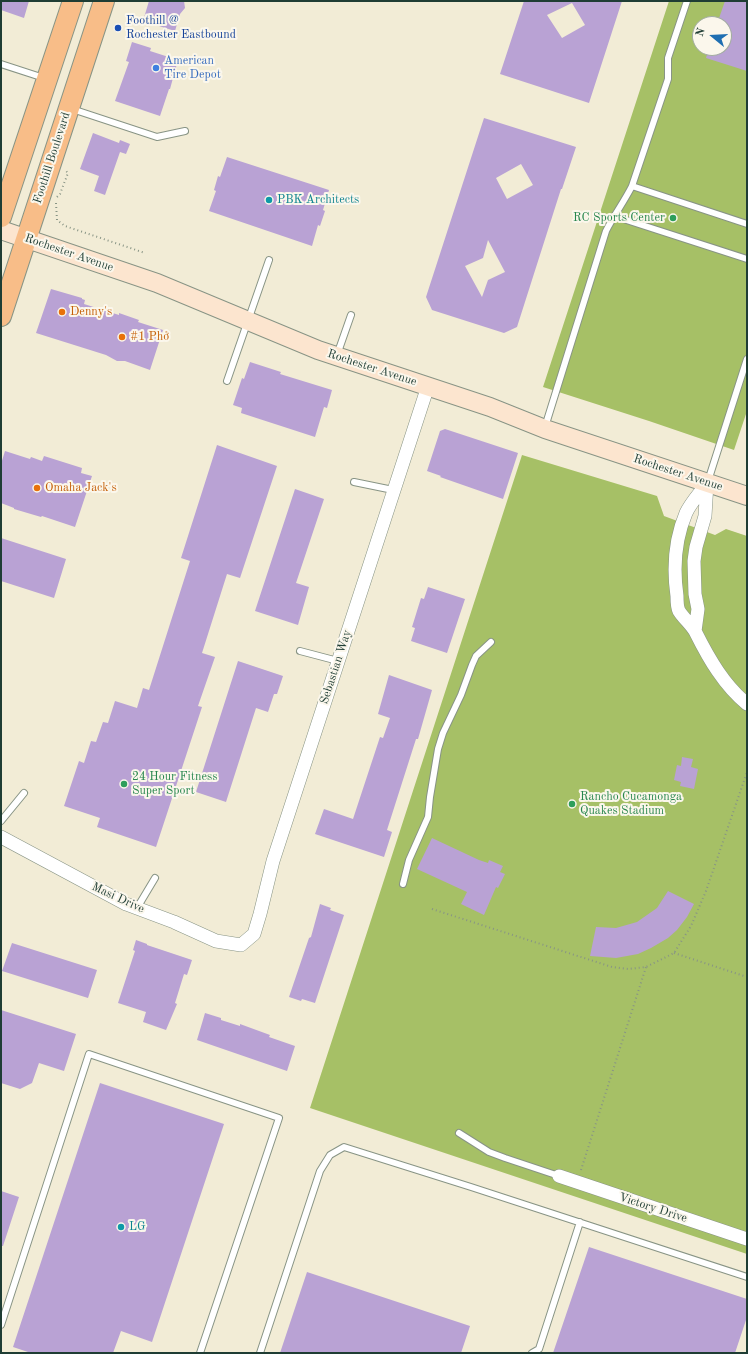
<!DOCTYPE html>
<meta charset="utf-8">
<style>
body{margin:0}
#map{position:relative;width:748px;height:1354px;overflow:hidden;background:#f2ecd6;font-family:"Old Standard TT",serif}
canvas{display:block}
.frame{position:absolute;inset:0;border:2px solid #1f3d34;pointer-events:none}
.north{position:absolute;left:692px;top:16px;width:40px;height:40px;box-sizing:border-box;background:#fbf7ec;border:1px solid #a3ada2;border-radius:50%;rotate:288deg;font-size:11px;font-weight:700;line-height:16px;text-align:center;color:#1f3d34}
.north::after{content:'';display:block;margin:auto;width:14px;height:18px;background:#1f6fb2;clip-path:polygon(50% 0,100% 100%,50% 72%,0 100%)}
</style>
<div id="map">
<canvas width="748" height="1354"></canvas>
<div class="frame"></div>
<div class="north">N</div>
</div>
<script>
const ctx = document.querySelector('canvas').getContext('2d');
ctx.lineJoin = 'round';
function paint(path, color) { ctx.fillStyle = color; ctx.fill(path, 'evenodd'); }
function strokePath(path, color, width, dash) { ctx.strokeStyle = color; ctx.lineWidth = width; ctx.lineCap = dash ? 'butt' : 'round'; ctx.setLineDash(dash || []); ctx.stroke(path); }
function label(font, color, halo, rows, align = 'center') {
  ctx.font = font + ' "Old Standard TT",serif'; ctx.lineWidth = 4; ctx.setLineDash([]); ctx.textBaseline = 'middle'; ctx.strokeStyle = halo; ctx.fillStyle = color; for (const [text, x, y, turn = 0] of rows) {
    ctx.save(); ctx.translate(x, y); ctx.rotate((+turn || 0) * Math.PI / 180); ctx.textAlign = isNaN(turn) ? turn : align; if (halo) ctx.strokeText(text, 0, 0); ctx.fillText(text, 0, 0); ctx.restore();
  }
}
const green = new Path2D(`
 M669 1H747V411L734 450 649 421 543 387ZM700 24H724V48H700Z
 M522 455 657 496 664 516 715 535 726 529 747 536V1254L310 1108Z`);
const building = new Path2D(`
 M1 1H29L24 18 1 10Z
 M149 1H184L185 8 180 14 175 31 143 21Z
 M524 1H622L589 103 500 74ZM572 3 585 25 562 38 547 15Z
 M725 1H747V71L706 58 709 48H724V24H717Z
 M132 42 151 48 150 51 178 60 170 89H169L160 116 115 101 129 62 126 61Z
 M484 118 576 147 562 189H561L517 327 504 333 432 310 426 297ZM521 164 533 185 507 199 496 178ZM488 240 505 272 488 280 482 297 465 266 483 258Z
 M93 133 119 143 120 140 130 144 126 154 120 152 105 195 94 191 99 176 80 169Z
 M227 157 329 190 323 210 325 211 320 226 318 225 312 246 209 211 216 191 214 190 218 176 220 177Z
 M51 289 82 298V299L85 300 84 304 119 315V313L139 320 138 322 163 330 150 370 125 361H117L106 355 36 333Z
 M250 362 281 372 280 374 332 390 327 408 324 407 315 437 241 413 242 408 233 405 242 378 244 379Z
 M445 429 518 453 503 499 440 477 441 476 427 471 440 431Z
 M217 445 277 466 240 578 227 574 202 653 215 657 198 706 202 707 156 847 97 827 100 818 64 806 79 761 84 763 91 741 96 742 103 722 108 723 115 701 137 708 143 688 149 690 190 561 181 558Z
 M5 451 30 459 31 457 42 461 44 456 82 468 81 473 92 476 75 527 42 516 41 517 14 509V508L1 503V464Z
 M295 489 324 499 296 583 309 587 298 625 255 611Z
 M1 538 66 559 54 598 1 581Z
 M428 587 465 599 447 653 411 641 415 628 412 627 421 598 424 599Z
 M238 661 283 676 277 694H274L268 712 256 708 226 802 196 792Z
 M389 675 432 690 418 739H416L387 830 392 832 384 857 315 834 324 809 353 819 380 737 383 738 390 718 378 714Z
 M682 757 693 759 691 767 698 769 694 789 680 786 681 782 674 780 677 765 681 766Z
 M432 838 479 860 488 863 489 860 503 866 500 872 505 874 498 888 496 887 484 915 461 904 467 892 417 869Z
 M668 891 694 904 687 917 677 930 668 938 651 948 638 954 616 958 590 956 596 927 616 928 637 922 657 908Z
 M320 904 331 908 330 910 344 915 315 1003 302 999 301 1001 289 997 309 938 311 937Z
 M136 940 147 944V945L192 960 187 975 184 974 175 1003 177 1004 166 1030 143 1022 146 1012 118 1003 135 951 133 950Z
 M12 943 97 970 88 998 2 971Z
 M1 1010 76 1034 64 1071 39 1063 32 1083 20 1089 1 1083Z
 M205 1013 221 1018V1020L240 1026V1024L270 1035 269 1037 295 1046 287 1071 197 1040Z
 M100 1083 224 1124 152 1342 121 1331 113 1353H31L13 1347Z
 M1 1191 19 1197 3 1246H1Z
 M589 1247 747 1299V1317L735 1353H553Z
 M307 1272 470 1326 461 1353H280Z`);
const path = new Path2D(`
 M57 197 60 194 68 173 65 170
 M56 203 57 220 65 226 145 253
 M432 909 612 967 628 969 646 967 674 953 691 926 706 891 747 772
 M674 953 747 977
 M581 1170 646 967`);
const lane = new Path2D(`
 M1 64 44 78
 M72 109 157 137 185 131
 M632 186 747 224
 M614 216 747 259
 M337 355 351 315
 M227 381 269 260
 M545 427 606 231C614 215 624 202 632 186L668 79V58L687 1
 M708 481 747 359
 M354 482 393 490
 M300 651 338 661
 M1 821 24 793
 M403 884 409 860 428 817 430 797 438 749 443 733 461 695 472 665 476 656 491 642
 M137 908 155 878
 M459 1133 489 1152 505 1158 559 1176
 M1 1325 89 1054 279 1118 200 1353
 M260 1353 320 1171 330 1155 344 1147 471 1187 747 1277
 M532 1353 539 1349 580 1222`);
const street = new Path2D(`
 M707 483C701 492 691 502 686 513 675 539 673 568 677 596 677 601 677 607 679 611 684 619 692 625 696 633 709 659 724 685 747 704
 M695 631 698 609 695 594 694 561 696 547 705 516 707 483
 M1 837 126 904 174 922 216 941 241 945 254 934 260 914 273 861 428 386
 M559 1176 747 1239`);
const secondary = new Path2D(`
 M1 230 157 283 318 350 490 407 545 429 747 496`);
const primary = new Path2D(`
 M1 217 73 1
 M1 316 104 1`);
const markers = [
 [118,28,4,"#1a4fb4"],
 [156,68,4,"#3f7fe0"],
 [269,200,4,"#0f9aa8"],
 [673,218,4,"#2e9e5b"],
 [62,312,4,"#e8710a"],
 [122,337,4,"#e8710a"],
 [37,488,4,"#e8710a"],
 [124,784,4,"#2e9e5b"],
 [572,804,4,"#2e9e5b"],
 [121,1227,4,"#0f9aa8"]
];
const transitNames = [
 ["Foothill @",126,21],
 ["Rochester Eastbound",126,35]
];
const shopNames = [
 ["American",164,61],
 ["Tire Depot",164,75]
];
const streetNames = [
 ["Foothill Boulevard",52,158,-72],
 ["Rochester Avenue",69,253,19],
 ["Rochester Avenue",372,368,18],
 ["Rochester Avenue",678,473,18],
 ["Sebastian Way",336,667,-72],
 ["Masi Drive",118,898,25],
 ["Victory Drive",653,1208,18]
];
const cultureNames = [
 ["PBK Architects",277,200],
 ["LG",129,1227]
];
const leisureNames = [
 ["RC Sports Center",665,218,"right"],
 ["24 Hour Fitness",132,777],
 ["Super Sport",132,791],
 ["Rancho Cucamonga",580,797],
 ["Quakes Stadium",580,811]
];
const foodNames = [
 ["Denny's",70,312],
 ["#1 Phở",130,337],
 ["Omaha Jack's",45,488]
];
paint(green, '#a6c066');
paint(building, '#b9a2d4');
strokePath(lane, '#889485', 8);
strokePath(street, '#889485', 14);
strokePath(secondary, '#889485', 20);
strokePath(primary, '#889485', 22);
strokePath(path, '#889485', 2, [1, 3]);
strokePath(lane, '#fff', 6);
strokePath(street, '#fff', 13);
strokePath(secondary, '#fce5cf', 18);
strokePath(primary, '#f8bd88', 20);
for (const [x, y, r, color] of markers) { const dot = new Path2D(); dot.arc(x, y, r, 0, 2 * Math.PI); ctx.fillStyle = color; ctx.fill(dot); strokePath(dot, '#fbf7ec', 1.5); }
label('12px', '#164399', '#fbf7ec', transitNames, 'left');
label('12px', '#366cbe', '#fbf7ec', shopNames, 'left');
label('12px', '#1f3d34', '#fbf7ec', streetNames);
label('12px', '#0d838f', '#fbf7ec', cultureNames, 'left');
label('12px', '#27864d', '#fbf7ec', leisureNames, 'left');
label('12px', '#c56008', '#fbf7ec', foodNames, 'left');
</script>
